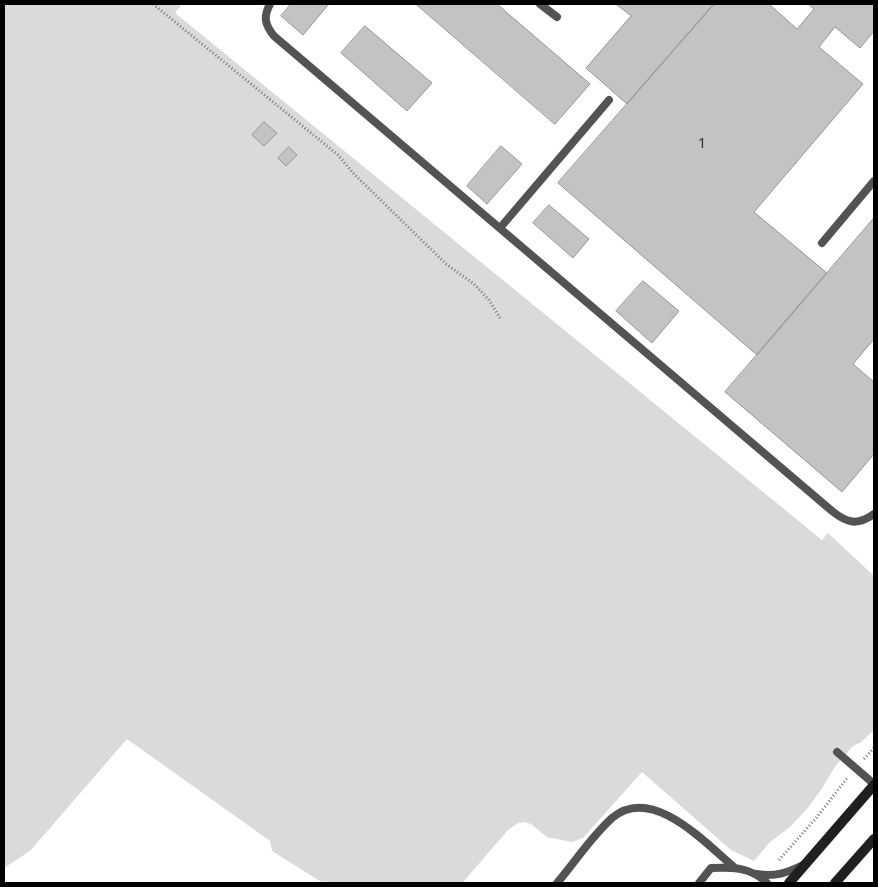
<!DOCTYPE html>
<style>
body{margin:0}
#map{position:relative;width:878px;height:887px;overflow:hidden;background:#fff;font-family:"Noto Sans",sans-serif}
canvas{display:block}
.frame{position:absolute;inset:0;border:5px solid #000;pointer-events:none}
</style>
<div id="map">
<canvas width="878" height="887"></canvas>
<div class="frame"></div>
</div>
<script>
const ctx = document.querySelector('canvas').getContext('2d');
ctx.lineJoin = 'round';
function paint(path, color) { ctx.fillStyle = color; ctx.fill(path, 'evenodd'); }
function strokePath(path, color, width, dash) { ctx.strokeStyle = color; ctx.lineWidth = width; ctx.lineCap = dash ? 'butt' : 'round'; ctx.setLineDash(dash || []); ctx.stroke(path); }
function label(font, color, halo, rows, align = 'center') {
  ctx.font = font + ' "Noto Sans",sans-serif'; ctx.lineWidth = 4; ctx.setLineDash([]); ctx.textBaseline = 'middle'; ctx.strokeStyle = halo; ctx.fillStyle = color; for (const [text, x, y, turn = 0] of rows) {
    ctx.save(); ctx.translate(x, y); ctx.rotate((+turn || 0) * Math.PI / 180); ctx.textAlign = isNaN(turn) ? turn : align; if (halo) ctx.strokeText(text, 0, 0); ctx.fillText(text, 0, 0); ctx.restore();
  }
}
const green = new Path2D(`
 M4 4H182L175 13 822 540 828 533 874 576V730L860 743 853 746 836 765 821 790 807 809 790 827 770 842 754 861 731 850 642 772 583 838 572 842 547 837 531 824 525 822 518 823 508 830 464 881 466 883H323L272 851 270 841 127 739 30 851 4 868Z`);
const building = new Path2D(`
 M291 4H329L303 35 281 16Z
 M416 4H497L590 84 555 124Z
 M616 4H714L627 104 586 68 631 16Z
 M714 4H769L797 29 814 9 808 4H872L874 5V31L860 48 835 27 819 47 863 84 754 212 827 273 757 355 558 183Z
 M365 26 432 83 407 111 341 53Z
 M264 122 277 133 264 146 252 135Z
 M501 146 522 164 487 204 467 186Z
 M289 147 297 155 286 166 278 158Z
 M549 205 589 239 573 258 533 223Z
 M874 218V339L853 364 874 382V454L842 492 725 392Z
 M643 281 679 311 652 343 616 311Z`);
const path = new Path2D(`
 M153 4 338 155 353 173 446 264 474 284 489 300 500 318
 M864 759 874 748
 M779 860 817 817 848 777`);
const lane = new Path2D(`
 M270 4C263 17 265 25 274 36L832 511C847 523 857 526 874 514
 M540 4 557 17
 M500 228 609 100
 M822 243 874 181
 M837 752 874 784
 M757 874C775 877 787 873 803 865
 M557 883C575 862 591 837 612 818 652 784 705 843 734 867
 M699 883 711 868C732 867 751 867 767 883`);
const secondary = new Path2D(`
 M789 883 874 785
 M835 883 874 839`);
const numberNames = [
 ["1",702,144]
];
paint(green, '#dadada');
paint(building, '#c3c3c3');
strokePath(building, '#979797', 1);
strokePath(path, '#757575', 3, [1, 2.5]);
strokePath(lane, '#535353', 8);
strokePath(secondary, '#202020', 10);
label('15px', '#313131', null, numberNames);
</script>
